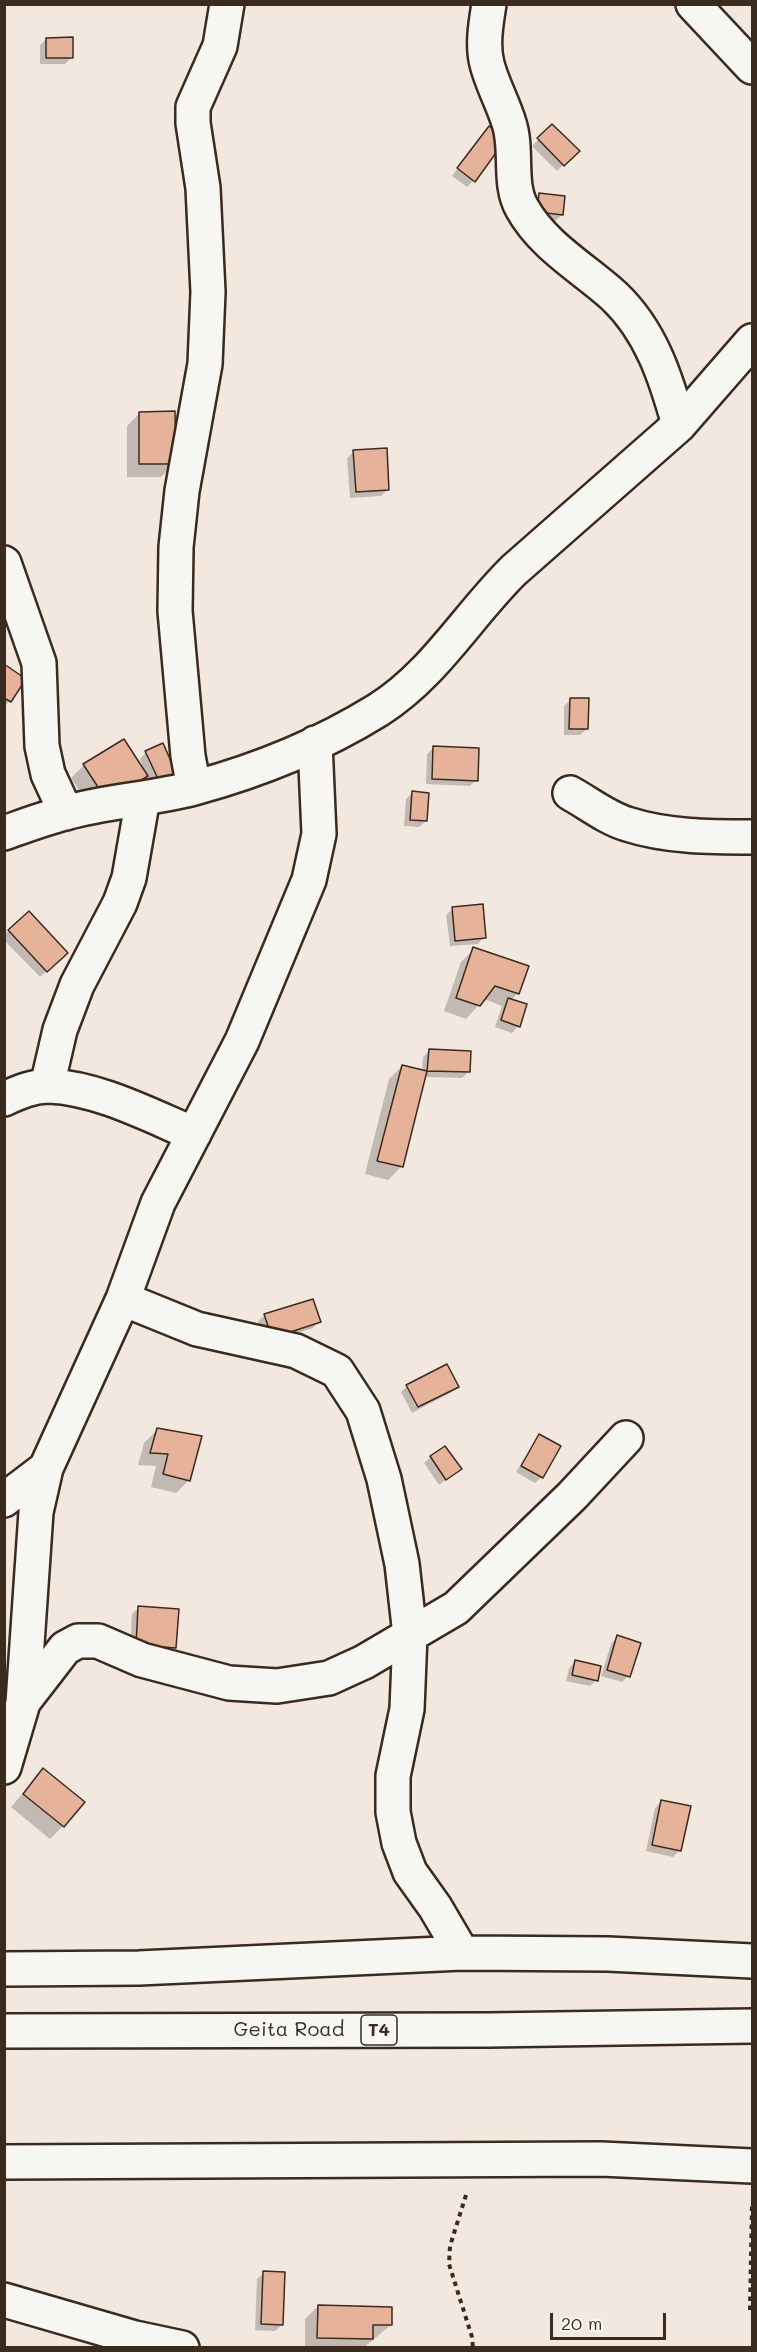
<!DOCTYPE html>
<style>
body{margin:0}
#map{position:relative;width:757px;height:2352px;overflow:hidden;background:#f3e8e0;font-family:Mali,sans-serif}
canvas{display:block}
.frame{position:absolute;inset:0;border:6px solid #3b2a1e;pointer-events:none}
.scale{position:absolute;left:550px;top:2313px;width:116px;height:27px;box-sizing:border-box;border:3px solid #3b2a1e;border-top:0;padding-left:8px;font-size:18px;line-height:21px;white-space:nowrap;color:#3b2a1e;-webkit-text-stroke:4px #f6f6f2;paint-order:stroke}
</style>
<div id="map">
<canvas width="757" height="2352"></canvas>
<div class="frame"></div>
<div class="scale">20 m</div>
</div>
<script>
const ctx = document.querySelector('canvas').getContext('2d');
ctx.lineJoin = 'round';
function paint(path, color) { ctx.fillStyle = color; ctx.fill(path, 'evenodd'); }
function strokePath(path, color, width, dash) { ctx.strokeStyle = color; ctx.lineWidth = width; ctx.lineCap = dash ? 'butt' : 'round'; ctx.setLineDash(dash || []); ctx.stroke(path); }
function label(font, color, halo, rows, align = 'center') {
  ctx.font = font + ' Mali,sans-serif'; ctx.lineWidth = 5; ctx.setLineDash([]); ctx.textBaseline = 'middle'; ctx.strokeStyle = halo; ctx.fillStyle = color; for (const [text, x, y, turn = 0] of rows) {
    ctx.save(); ctx.translate(x, y); ctx.rotate((+turn || 0) * Math.PI / 180); ctx.textAlign = isNaN(turn) ? turn : align; if (halo) ctx.strokeText(text, 0, 0); ctx.fillText(text, 0, 0); ctx.restore();
  }
}
const shadow = new Path2D(`
 M46 39 72 57 65 64H40V45Z
 M552 126 577 151 557 171 532 146Z
 M483 134 473 181 467 187 452 176Z
 M540 195 562 215 555 221 532 218 534 201Z
 M140 413 174 464 161 477H127V426Z
 M354 452 388 489 381 496 350 498 347 458Z
 M4 666 10 701 4 706Z
 M571 699 587 729 580 735H564V706Z
 M434 747 476 780 470 786 426 784 427 754Z
 M146 752 175 775 153 788 147 775 133 789 93 813 71 778 84 765 145 774 140 759Z
 M412 793 426 821 419 827 404 826 406 799Z
 M453 909 484 937 478 944 450 946 446 915Z
 M28 913 59 959 40 977 4 940V935Z
 M474 949 518 993 511 1000 518 1026 512 1033 495 1027 502 1006 484 999 466 1019 444 1011 461 962Z
 M430 1050 468 1072 462 1078 424 1077 401 1167 388 1180 365 1174 389 1079 402 1066 422 1071 423 1057Z
 M265 1315 319 1321 313 1328 266 1343 258 1321Z
 M407 1386 457 1387 450 1393 412 1413 401 1392Z
 M157 1430 189 1480 176 1493 151 1487 156 1466 138 1465 144 1443Z
 M539 1436 542 1477 535 1483 516 1472Z
 M431 1457 460 1469 439 1485 424 1463Z
 M139 1607 175 1648 168 1654 130 1651 132 1614Z
 M617 1637 628 1676 622 1682 601 1676 611 1644Z
 M576 1661 597 1680 590 1686 566 1681 569 1668Z
 M43 1770 63 1826 50 1839 11 1807Z
 M662 1801 679 1851 673 1857 646 1851 655 1808Z
 M264 2273 282 2325 275 2331 255 2330 257 2279Z
 M318 2306 391 2325 363 2348H305V2319Z`);
const building = new Path2D(`
 M73 37V58H46V38Z
 M552 124 580 151 564 166 537 138Z
 M489 126 506 139 475 182 457 168Z
 M539 193 565 196 563 215 537 212Z
 M175 411 176 464H139V412Z
 M387 448 389 490 356 492 353 450Z
 M4 664 26 679 11 702 4 698Z
 M570 698H589L588 729H569Z
 M124 739 148 776 107 801 83 764Z
 M163 743 177 775 160 783 145 751Z
 M433 746 479 748 478 781 432 779Z
 M412 791 429 793 427 821 410 820Z
 M483 904 486 938 455 941 452 907Z
 M29 911 68 953 47 972 8 930Z
 M473 947 529 966 519 994 495 986 480 1006 456 998Z
 M508 998 527 1004 520 1027 501 1020Z
 M429 1049 471 1051 470 1072 427 1071Z
 M402 1065 427 1071 403 1167 377 1161Z
 M313 1299 321 1322 272 1338 264 1314Z
 M447 1364 459 1387 418 1407 406 1385Z
 M157 1428 202 1436 190 1481 163 1474 168 1454 150 1453Z
 M539 1434 561 1446 543 1478 521 1466Z
 M445 1446 462 1469 446 1480 430 1456Z
 M138 1606 179 1609 176 1648 136 1645Z
 M617 1635 641 1643 630 1677 607 1670Z
 M575 1660 601 1666 598 1681 572 1675Z
 M43 1768 85 1802 64 1827 23 1794Z
 M661 1800 691 1806 681 1851 652 1845Z
 M263 2271 285 2272 283 2325 261 2324Z
 M318 2305 392 2307V2325H373V2339L317 2338Z`);
const path = new Path2D(`
 M466 2195 450 2246 449 2264 472 2337 473 2348
 M750 2310 752 2203`);
const street = new Path2D(`
 M489 4C486 23 482 45 487 64 492 84 503 103 509 123 518 150 508 184 522 208 543 246 583 268 614 296 651 331 666 378 679 425
 M693 4 752 67
 M4 563 39 663 42 746 48 774 66 813
 M194 788 188 756 175 611 176 547 182 491 205 364 208 292 203 188 193 123V107L220 46 227 4
 M570 793C588 803 607 818 627 824 667 837 711 837 752 837
 M4 833C24 826 45 818 65 813 107 801 152 799 194 788 257 771 323 744 378 710 434 675 468 615 514 570L679 425 752 341
 M47 1086 60 1030 77 985 120 903 129 878 143 798
 M4 1099C19 1092 33 1086 49 1086 98 1088 149 1115 194 1134
 M123 1299 197 1329 296 1351 337 1371 363 1411 384 1479 402 1564 410 1635 407 1709 393 1776V1812L399 1843 410 1872 435 1907 462 1953
 M4 1500 46 1468
 M24 1701 65 1648 78 1641H98L142 1660 229 1683 277 1686 329 1678 364 1662 456 1608 572 1496 626 1438
 M4 1767 23 1703 36 1512 46 1468 123 1299 158 1203 242 1041 309 880 319 834 315 743
 M4 1969 139 1968 462 1953 608 1954 752 1961
 M4 2162 601 2159 752 2166
 M4 2300 135 2338 182 2348`);
const highway = new Path2D(`
 M4 2031 489 2030 752 2026`);
const shields = [
 [379,2030,36]
];
const shieldNames = [
 ["T4",379,2030]
];
const streetNames = [
 ["Geita Road",289,2030]
];
paint(shadow, '#0003');
paint(building, '#e6b299');
strokePath(building, '#3b2a1e', 1.5);
strokePath(street, '#3b2a1e', 38);
strokePath(highway, '#3b2a1e', 38);
strokePath(path, '#3b2a1e', 4, [4.5, 4.5]);
strokePath(street, '#f6f6f2', 33);
strokePath(highway, '#f6f6f2', 33);
for (const [x, y, w] of shields) { const box = new Path2D(); box.roundRect(x - w / 2, y - 15, w, 30, 4.5); ctx.fillStyle = '#f6f6f2'; ctx.fill(box); strokePath(box, '#3b2a1e', 1.5); }
label('bold 18px', '#3b2a1e', null, shieldNames);
label('20px', '#3b2a1e', '#f6f6f2', streetNames);
</script>
